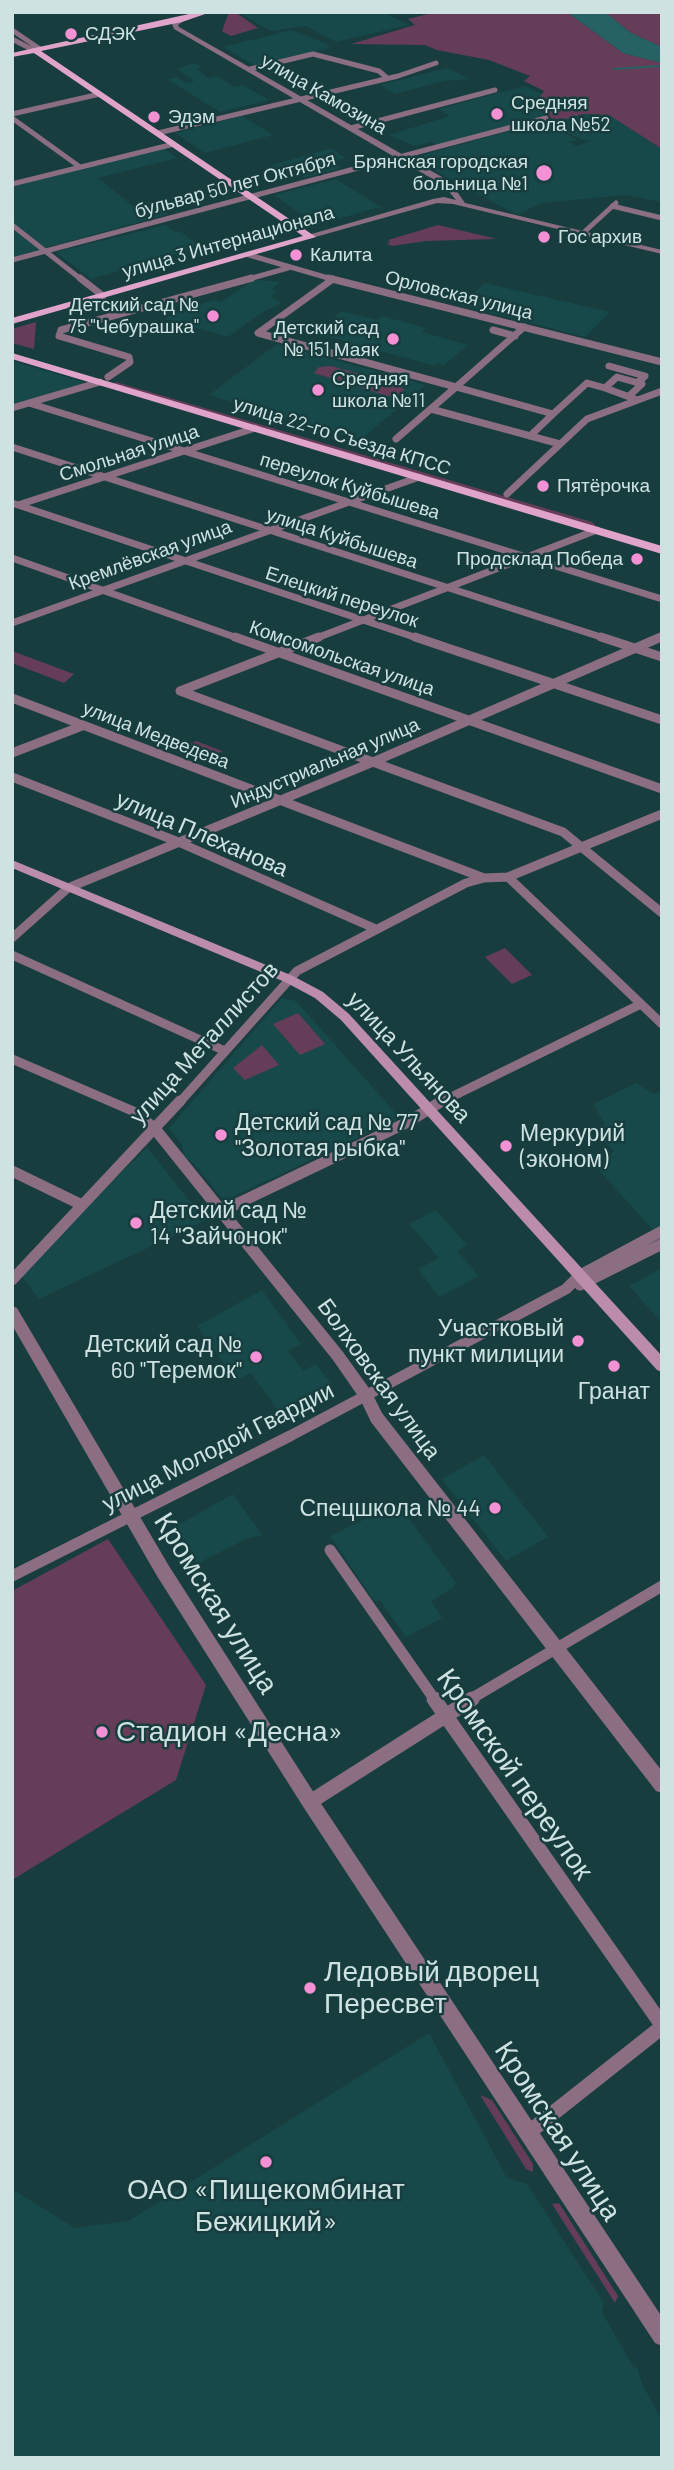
<!DOCTYPE html>
<meta charset="utf-8">
<style>
body{margin:0}
#map{position:relative;width:674px;height:2470px;overflow:hidden;background:#183d3e;font-family:Barlow,sans-serif}
canvas{display:block}
.frame{position:absolute;inset:0;border:14px solid #cee2e2;pointer-events:none}
</style>
<div id="map">
<canvas width="674" height="2470"></canvas>
<div class="frame"></div>
</div>
<script>
const ctx = document.querySelector('canvas').getContext('2d');
ctx.lineJoin = 'round';
function paint(path, color) { ctx.fillStyle = color; ctx.fill(path, 'evenodd'); }
function strokePath(path, color, width, dash) { ctx.strokeStyle = color; ctx.lineWidth = width; ctx.lineCap = dash ? 'butt' : 'round'; ctx.setLineDash(dash || []); ctx.stroke(path); }
function label(font, color, halo, rows, align = 'center') {
  ctx.font = font + ' Barlow,sans-serif'; ctx.lineWidth = 5; ctx.setLineDash([]); ctx.textBaseline = 'middle'; ctx.strokeStyle = halo; ctx.fillStyle = color; for (const [text, x, y, turn = 0] of rows) {
    ctx.save(); ctx.translate(x, y); ctx.rotate((+turn || 0) * Math.PI / 180); ctx.textAlign = isNaN(turn) ? turn : align; if (halo) ctx.strokeText(text, 0, 0); ctx.fillText(text, 0, 0); ctx.restore();
  }
}
const built = new Path2D(`
 M238 12H383L409 25 336 42 306 26 270 31Z
 M292 30 327 44 329 48 256 66 223 47Z
 M193 63 202 67 196 69 209 78 217 76 235 87 243 85 269 100 220 112 167 79 177 77 186 83 194 81 177 69Z
 M447 68 470 79 444 81 395 94 380 85Z
 M525 86 548 97 556 105 544 117 439 146 431 142 415 146 389 135 450 116 438 109Z
 M584 114 609 115 662 149V202L626 195 541 203 517 215 411 158 543 122 578 140 569 142 576 146 592 141 582 140 549 123Z
 M242 116 273 135 205 153 175 133Z
 M163 148 177 158 98 178 133 206 152 201 169 214 12 257V185Z
 M328 149H333L345 158 332 162 341 168 304 178 295 172 280 176 265 167Z
 M336 179 384 209 376 208 317 225 274 195Z
 M165 225 175 232 180 231 201 247 145 263 141 261 123 266 118 268 120 271 91 279 56 252Z
 M258 280 280 282 272 289 276 291 272 297 282 303 261 313 228 337 165 319 180 309 215 300 221 302 252 281Z
 M485 283 610 312 585 337 460 305Z
 M341 311 377 320 382 316 426 328 422 332 468 345 444 365 438 363 435 366 318 334 335 321 332 319Z
 M277 344 426 385 360 440 209 395Z
 M12 361 83 382 86 384 12 406Z
 M282 998 296 1001 400 1118 224 1201 194 1164 183 1156V1146L169 1128Z
 M636 1083 654 1094 662 1091V1227L654 1231 597 1168 599 1159 614 1151 593 1130 605 1124 593 1104Z
 M147 1147 205 1221 39 1299 22 1277 69 1225Z
 M436 1210 467 1245 457 1251 479 1276 439 1297 418 1269 439 1258 409 1224Z
 M662 1268V1323L629 1286Z
 M262 1290 301 1344 288 1351 303 1371 316 1364 331 1383 279 1412 251 1373 236 1381 197 1326Z
 M484 1455 548 1537 506 1561 442 1479Z
 M233 1494 262 1535 246 1539 197 1564 175 1527Z
 M398 1503 456 1583 453 1588 431 1601 442 1618 406 1637 380 1600 375 1602 330 1536Z
 M429 2033 507 2178 527 2184 604 2303 602 2312 634 2368 637 2367 643 2386 662 2419V2458H12V2189L75 2228 128 2221Z`);
const green = new Path2D(`
 M229 12H235L258 28 231 36 222 31Z
 M436 12H567L623 53 662 63V149L609 115 584 114 554 122 538 99 544 91 524 81 530 76 489 60 437 50 425 45 351 44 415 25 408 19Z
 M605 12H662V47L631 33Z
 M438 225 493 238 495 239 426 241 392 246 387 244 390 242 388 240Z
 M36 322 34 349 12 343V329Z
 M331 366 400 385 404 391 398 395 387 396 314 373 319 367Z
 M116 382 592 522 596 526 593 527 113 384Z
 M15 652 74 674 64 683 12 663V655Z
 M196 741 222 751 208 761 176 750Z
 M505 948 532 975 512 984 485 957Z
 M298 1013 325 1044 300 1055 273 1024Z
 M262 1045 279 1065 245 1080 233 1068Z
 M108 1539 206 1685 176 1780 12 1880V1591Z
 M480 2095 492 2100 533 2164V2172L526 2169Z
 M559 2203 618 2296 615 2303 552 2204Z`);
const water = new Path2D(`
 M567 12H605L631 33 662 47V63L623 53Z`);
const stream = new Path2D(`
 M614 69 662 66`);
const minorFar4 = new Path2D(`
 M12 30 40 49 37 52 12 39
 M250 69 313 54 379 71 387 78
 M12 114 100 94
 M12 118 80 167
 M351 128 495 90
 M158 133 398 76 436 63
 M12 184 174 144
 M612 206 662 218
 M12 225 82 280
 M582 234 616 203
 M249 255 335 280
 M12 260 546 118
 M245 280 288 268`);
const minorFar3 = new Path2D(`
 M80 278 103 296
 M328 278 662 362
 M333 279 258 333 456 387 396 439
 M493 330 515 336
 M609 366 645 376 637 383
 M108 377 130 362 129 357 59 336 61 330 252 278
 M456 387 553 414 530 436
 M456 387 524 327
 M605 388 635 399
 M29 403 662 599
 M12 408 100 382
 M431 409 560 444
 M553 414 587 383 605 388 617 377 642 384 629 396
 M12 447 607 639
 M507 494 587 419 662 391
 M12 503 420 639
 M18 505 255 428
 M12 558 240 639
 M12 623 419 477
 M314 639 597 530
 M657 639 662 637`);
const minorFar2 = new Path2D(`
 M235 637 662 789
 M415 637 662 720
 M601 637 662 657
 M180 691 563 832 662 913
 M180 691 319 637
 M12 698 484 878
 M12 753 82 726
 M12 777 176 841 376 929
 M508 877 662 1024
 M12 938 68 888 373 762 661 637
 M12 955 225 1051
 M179 1103 297 971 466 883 484 878 508 877 662 814
 M439 1103 641 1004`);
const minorFar1 = new Path2D(`
 M12 1171 82 1205
 M222 1211 408 1122 442 1101
 M12 1280 180 1101
 M580 1285 662 1244
 M330 1550 435 1700
 M12 1576 290 1436 566 1289 580 1275 662 1231
 M469 1700 662 1586`);
const minor = new Path2D(`
 M434 1699 662 2025
 M310 1802 472 1699
 M528 2133 662 2027`);
const tertiary = new Path2D(`
 M180 19 185 20 178 25 179 27 442 177 451 183 465 203 662 250V254L453 204 437 203 308 239V235L433 199 444 197 456 200 445 187 436 181 174 29 172 24Z
 M12 1054 140 1109 160 1126 343 1352 371 1391 382 1413 662 1771V1793L656 1791 371 1422 360 1399 333 1360 150 1132 130 1115 12 1064Z
 M12 1306 17 1308 169 1566 316 1796 662 2317V2346L655 2343 304 1808 157 1576 12 1325Z`);
const secondary = new Path2D(`
 M12 860 293 976 323 992 349 1014 662 1356V1372L657 1370 341 1020 315 998 285 982 12 868Z`);
const primary = new Path2D(`
 M198 12H211L182 22 41 51 316 237 12 324V318L303 236 34 53 12 57V53Z
 M12 353 662 546V554L12 359Z`);
const markers = [
 [71,34,7,"#f491d4"],
 [497,114,7,"#f491d4"],
 [154,117,7,"#f491d4"],
 [544,173,9,"#f491d4"],
 [544,237,7,"#f491d4"],
 [296,255,7,"#f491d4"],
 [213,316,7,"#f491d4"],
 [393,339,7,"#f491d4"],
 [318,390,7,"#f491d4"],
 [543,486,7,"#f491d4"],
 [637,559,7,"#f491d4"],
 [221,1135,7,"#f491d4"],
 [506,1146,7,"#f491d4"],
 [136,1223,7,"#f491d4"],
 [578,1341,7,"#f491d4"],
 [256,1357,7,"#f491d4"],
 [614,1366,7,"#f491d4"],
 [495,1508,7,"#f491d4"],
 [102,1732,7,"#f491d4"],
 [310,1988,7,"#f491d4"],
 [266,2162,7,"#f491d4"]
];
const farPoinames = [
 ["СДЭК",85,34],
 ["Средняя",511,103],
 ["школа №52",511,125],
 ["Эдэм",168,117],
 ["Брянская городская",528,162,"right"],
 ["больница №1",528,184,"right"],
 ["Гос архив",558,237],
 ["Калита",310,255],
 ["Детский сад №",199,305,"right"],
 ["75 \"Чебурашка\"",199,327,"right"],
 ["Детский сад",379,328,"right"],
 ["№ 151 Маяк",379,350,"right"],
 ["Средняя",332,379],
 ["школа №11",332,401],
 ["Пятёрочка",557,486],
 ["Продсклад Победа",623,559,"right"]
];
const farStreetnames = [
 ["улица Камозина",324,94,30],
 ["бульвар 50 лет Октября",235,185,-15],
 ["улица 3 Интернационала",228,242,-16],
 ["Орловская улица",459,295,14],
 ["улица 22-го Съезда КПСС",342,436,17],
 ["Смольная улица",129,453,-18],
 ["переулок Куйбышева",350,486,17],
 ["улица Куйбышева",342,538,18],
 ["Кремлёвская улица",150,555,-20],
 ["Елецкий переулок",342,597,18],
 ["Комсомольская улица",342,658,19],
 ["улица Медведева",156,735,21],
 ["Индустриальная улица",325,763,-23]
];
const streetNames = [
 ["улица Плеханова",202,834,23],
 ["улица Металлистов",204,1043,-48],
 ["улица Ульянова",409,1057,47],
 ["Болховская улица",379,1379,54],
 ["улица Молодой Гвардии",218,1447,-27]
];
const poiNames = [
 ["Детский сад № 77",235,1122],
 ["\"Золотая рыбка\"",235,1148],
 ["Меркурий",520,1133],
 ["(эконом)",520,1159],
 ["Детский сад №",150,1210],
 ["14 \"Зайчонок\"",150,1236],
 ["Участковый",564,1328,"right"],
 ["пункт милиции",564,1354,"right"],
 ["Детский сад №",242,1344,"right"],
 ["60 \"Теремок\"",242,1370,"right"],
 ["Гранат",614,1391,"center"],
 ["Спецшкола № 44",481,1508,"right"]
];
const nearStreetnames = [
 ["Кромская улица",216,1603,58],
 ["Кромской переулок",515,1774,55],
 ["Кромская улица",558,2131,57]
];
const nearPoinames = [
 ["Стадион «Десна»",116,1732],
 ["Ледовый дворец",324,1972],
 ["Пересвет",324,2004],
 ["ОАО «Пищекомбинат",266,2190,"center"],
 ["Бежицкий»",266,2222,"center"]
];
paint(built, '#17484a');
paint(green, '#653d58');
paint(water, '#266163');
strokePath(stream, '#266163', 2);
strokePath(minorFar4, '#8b6e81', 5);
strokePath(minorFar3, '#8b6e81', 7);
strokePath(minorFar2, '#8b6e81', 9);
strokePath(minorFar1, '#8b6e81', 11);
strokePath(minor, '#8b6e81', 15);
paint(tertiary, '#8b6e81');
paint(secondary, '#bb8daa');
paint(primary, '#e0a4cb');
for (const [x, y, r, color] of markers) { const dot = new Path2D(); dot.arc(x, y, r, 0, 2 * Math.PI); ctx.fillStyle = color; ctx.fill(dot); strokePath(dot, '#183d3e', 2.5); }
label('19px', '#cee2e2', '#183d3e', farPoinames, 'left');
label('19px', '#cee2e2', '#183d3e', farStreetnames);
label('23px', '#cee2e2', '#183d3e', streetNames);
label('23px', '#cee2e2', '#183d3e', poiNames, 'left');
label('28px', '#cee2e2', '#183d3e', nearStreetnames);
label('28px', '#cee2e2', '#183d3e', nearPoinames, 'left');
</script>
